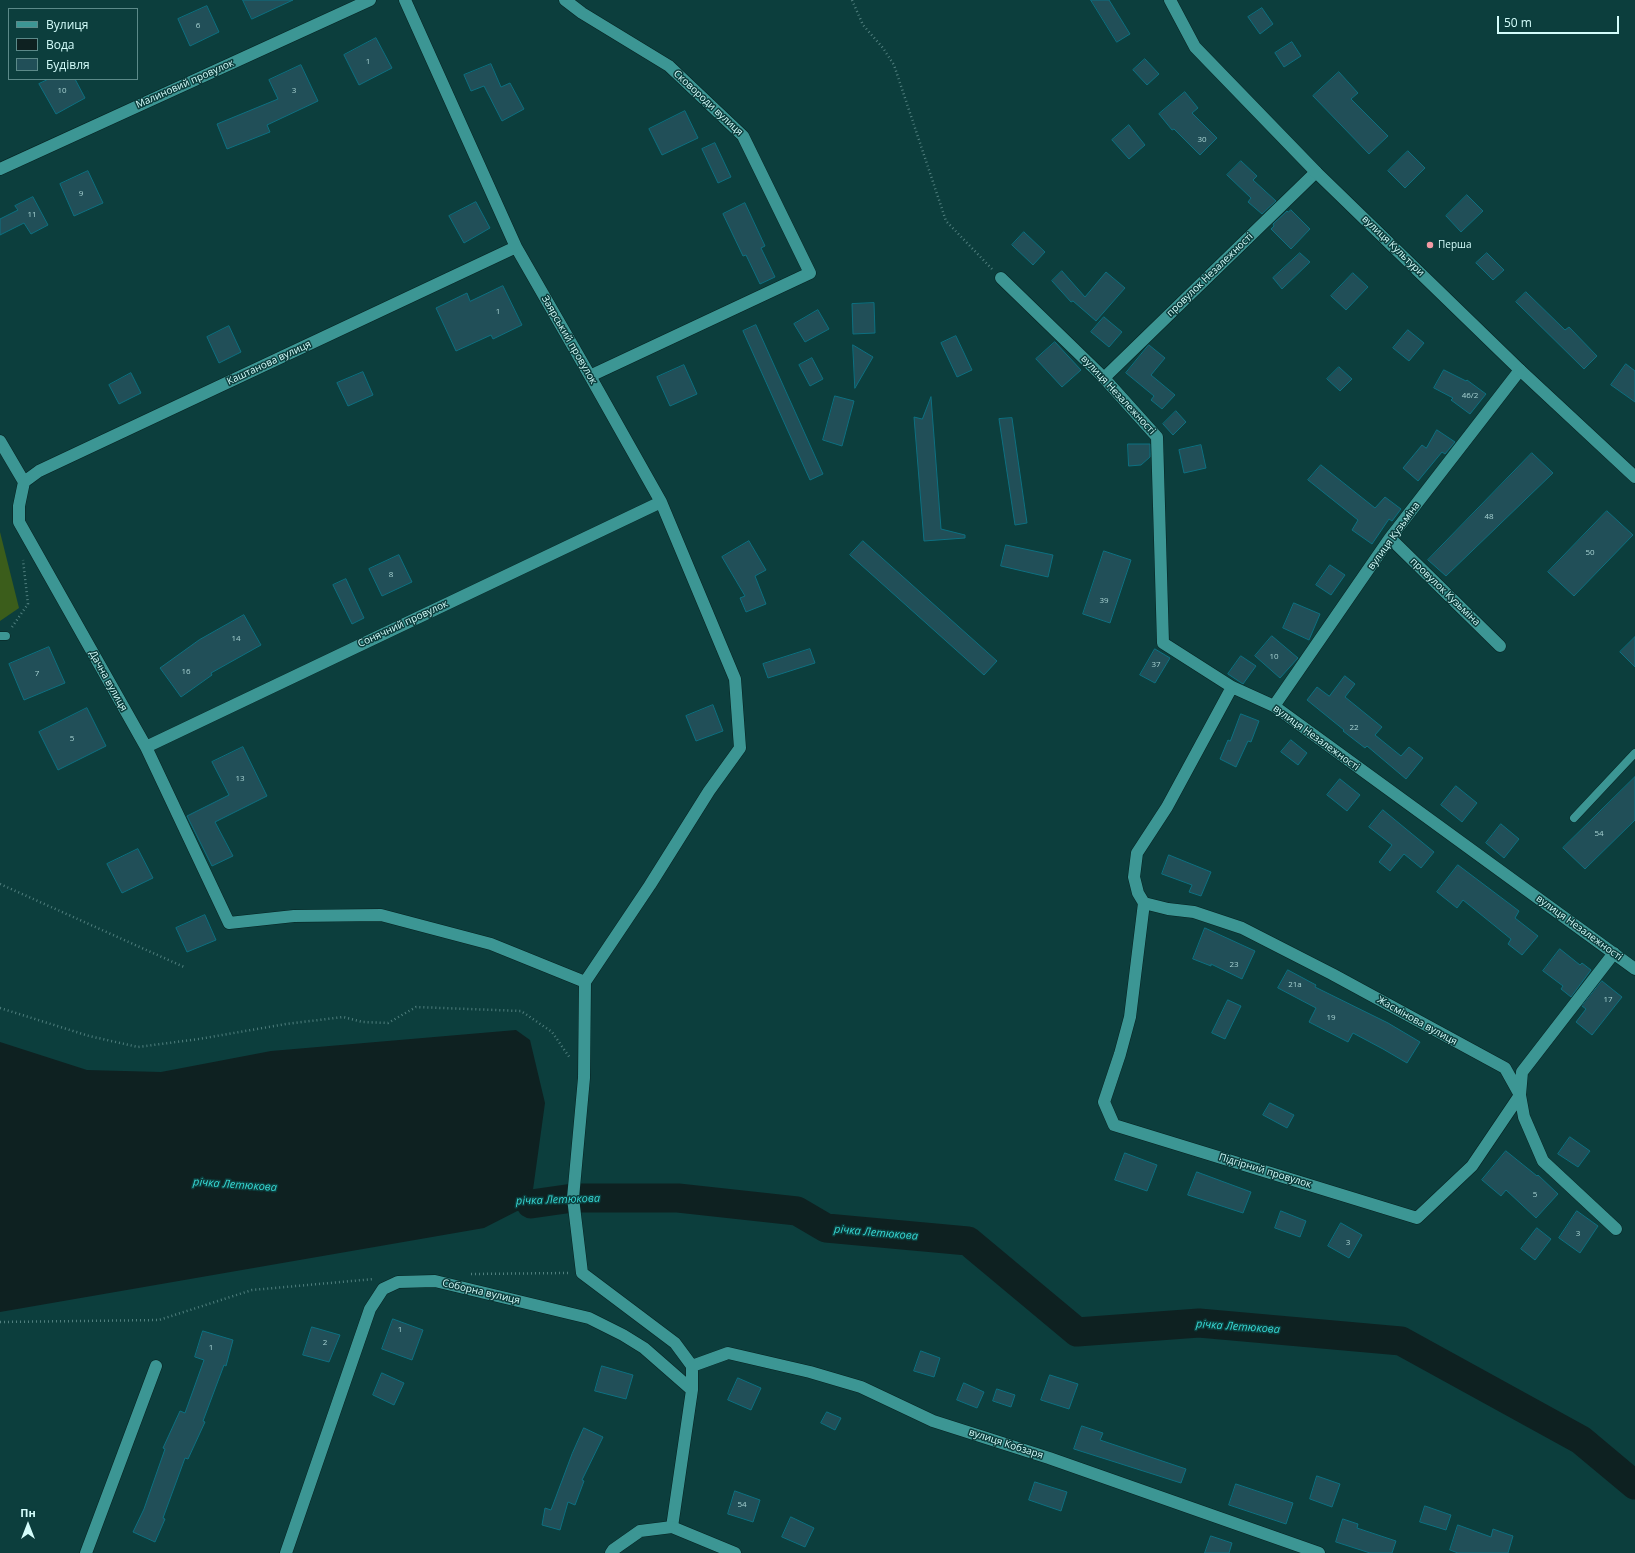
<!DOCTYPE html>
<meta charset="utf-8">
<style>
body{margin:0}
#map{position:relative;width:1635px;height:1553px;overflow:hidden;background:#0c3e3d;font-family:"Open Sans",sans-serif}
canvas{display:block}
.legend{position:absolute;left:8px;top:8px;width:130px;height:72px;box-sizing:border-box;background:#0c3e3d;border:1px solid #5c8a89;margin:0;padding:5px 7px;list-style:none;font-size:12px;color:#d4fdfb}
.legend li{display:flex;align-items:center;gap:8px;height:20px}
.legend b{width:20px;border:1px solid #5c8a89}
.north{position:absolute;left:8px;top:1505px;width:40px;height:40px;-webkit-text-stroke:3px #0c3e3d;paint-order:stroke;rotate:0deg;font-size:11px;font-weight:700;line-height:16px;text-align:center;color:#d4fdfb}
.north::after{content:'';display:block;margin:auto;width:14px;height:18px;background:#d4fdfb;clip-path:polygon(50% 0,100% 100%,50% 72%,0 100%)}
.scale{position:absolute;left:1497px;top:16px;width:122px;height:18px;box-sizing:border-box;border:2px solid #d4fdfb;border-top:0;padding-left:5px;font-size:12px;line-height:14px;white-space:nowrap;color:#d4fdfb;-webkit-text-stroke:3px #0c3e3d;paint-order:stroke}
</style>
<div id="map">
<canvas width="1635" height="1553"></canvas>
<ul class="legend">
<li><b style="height:5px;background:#3c9694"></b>Вулиця</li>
<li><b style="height:11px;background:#0e2121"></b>Вода</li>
<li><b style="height:11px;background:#214f58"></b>Будівля</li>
</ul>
<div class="north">Пн</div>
<div class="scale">50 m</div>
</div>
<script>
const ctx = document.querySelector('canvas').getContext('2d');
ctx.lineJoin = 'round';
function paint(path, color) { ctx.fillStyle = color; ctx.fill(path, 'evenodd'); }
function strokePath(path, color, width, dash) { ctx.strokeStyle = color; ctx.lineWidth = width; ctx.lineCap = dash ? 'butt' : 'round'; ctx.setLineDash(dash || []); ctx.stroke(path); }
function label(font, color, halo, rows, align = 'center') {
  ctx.font = font + ' "Open Sans",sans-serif'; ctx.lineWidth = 3; ctx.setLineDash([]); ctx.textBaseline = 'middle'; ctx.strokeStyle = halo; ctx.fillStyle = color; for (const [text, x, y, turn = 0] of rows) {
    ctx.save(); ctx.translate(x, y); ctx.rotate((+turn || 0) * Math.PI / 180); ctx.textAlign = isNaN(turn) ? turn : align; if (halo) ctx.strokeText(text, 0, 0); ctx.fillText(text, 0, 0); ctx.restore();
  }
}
const green = new Path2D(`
 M0 532 19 608 0 621Z`);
const water = new Path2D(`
 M516 1030 530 1040 545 1103 531 1204 484 1228 0 1312V1042L87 1070 161 1072 271 1051Z`);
const river = new Path2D(`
 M531 1204 573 1198H678L797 1211 826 1228 968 1241 1077 1332 1199 1323 1401 1341 1581 1440 1635 1485`);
const building = new Path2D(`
 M243 0H293L252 19Z
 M1091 0H1109L1130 34 1117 42Z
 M207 6 219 32 190 46 178 19Z
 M1262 8 1273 24 1260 34 1248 17Z
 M376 38 392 68 359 85 344 55Z
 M1292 42 1301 56 1284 67 1275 53Z
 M1145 59 1159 74 1147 85 1133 70Z
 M491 64 501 87 510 83 524 109 502 121 484 86 471 91 464 75Z
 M301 65 318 101 267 125 270 132 227 149 217 124 278 99 269 80Z
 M1339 72 1358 93 1351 99 1388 136 1369 154 1313 96Z
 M49 79H75L85 98 56 114 39 84Z
 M1185 92 1198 108 1192 113 1217 138 1200 155 1174 129 1172 130 1159 114Z
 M685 111 698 138 662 155 649 129Z
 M1129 125 1145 145 1129 159 1112 140Z
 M715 143 731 177 718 183 702 149Z
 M1408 151 1425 168 1405 188 1388 171Z
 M1241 161 1257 176 1253 180 1276 201 1262 214 1248 202 1251 198 1227 175Z
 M88 171 103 203 74 216 60 184Z
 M1467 195 1483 211 1461 232 1446 216Z
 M33 197 48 225 31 234 24 223 0 235V219L18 210 15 206Z
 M476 202 490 228 464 243 449 216Z
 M745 203 765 246 761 248 775 277 760 284 746 255 743 256 723 214Z
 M1291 210 1310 229 1291 249 1271 229 1274 226 1273 224 1287 211 1288 212Z
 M1024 232 1045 252 1033 265 1012 245Z
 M1300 253 1310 262 1282 289 1273 278Z
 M1487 253 1504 270 1493 280 1476 263Z
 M1062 271 1085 297 1106 272 1125 288 1096 321 1073 301 1071 302 1052 281Z
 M1353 273 1368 287 1346 310 1331 296Z
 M503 286 522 325 493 339 491 335 456 351 436 308 467 293 470 301Z
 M1526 292 1565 330 1569 327 1597 356 1584 369 1516 302Z
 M874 303 875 333 853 334 852 304Z
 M818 310 829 329 805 342 794 324Z
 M1104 317 1122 332 1109 347 1091 332Z
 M756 325 823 474 810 480 743 331Z
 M229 326 241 352 219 363 207 337Z
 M1408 330 1424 343 1409 361 1393 348Z
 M956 336 972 370 957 377 941 343Z
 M1055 342 1081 370 1062 387 1036 359Z
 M853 345 873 357 855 388Z
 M1149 345 1165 358 1151 375 1175 395 1162 409 1151 400 1154 396 1126 373Z
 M812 358 823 379 810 386 799 365Z
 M1626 364 1635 371V402L1611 385Z
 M684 365 697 394 670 406 657 377Z
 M1339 367 1352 379 1340 391 1327 379Z
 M1444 370 1466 381 1467 380 1486 394 1470 414 1451 400 1453 398 1434 388Z
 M363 372 373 395 348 406 337 383Z
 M131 373 141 393 119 404 109 385Z
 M835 396 854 401 842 446 823 440Z
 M931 397 941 529 965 535V538L924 541 914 417 922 419Z
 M1176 411 1186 422 1173 435 1163 424Z
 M1012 418 1027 523 1015 525 999 419Z
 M1437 430 1455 442 1445 454 1442 452 1418 481 1403 468 1422 445 1426 448Z
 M1128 444H1150V457L1141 465 1129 466Z
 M1201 445 1206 468 1184 473 1179 450Z
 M1532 453 1553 473 1446 576 1428 560Z
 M1321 465 1375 508 1385 497 1401 509 1392 521 1389 519 1372 544 1352 530 1358 520 1308 480Z
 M1607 511 1633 535 1574 596 1548 572Z
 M749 541 766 570 755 576 766 604 746 612 740 598 745 596 722 557Z
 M863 541 997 661 984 675 850 555Z
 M1006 545 1053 555 1048 577 1001 566Z
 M1104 551 1131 560 1110 623 1083 614Z
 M399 555 412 582 382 596 369 569Z
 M1330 565 1345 575 1331 595 1316 585Z
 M346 579 364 618 352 624 333 585Z
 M1294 603 1320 614 1309 640 1283 628Z
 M244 615 261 645 211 673 212 675 181 697 160 668 199 640Z
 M1272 636 1298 658 1280 678 1255 656Z
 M1635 637V667L1620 652Z
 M49 647 65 683 24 700 9 664Z
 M810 649 815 663 768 678 763 664Z
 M1155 649 1170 658 1155 683 1140 675Z
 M1241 656 1256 666 1243 684 1228 674Z
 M1345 676 1355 684 1345 697 1382 727 1375 735 1401 756 1409 747 1423 758 1406 779 1367 746 1365 748 1343 731 1344 730 1307 700 1317 687 1329 696Z
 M713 705 723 731 696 741 686 716Z
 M87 708 106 746 58 770 39 732Z
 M1241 714 1259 721 1251 742 1248 741 1236 767 1220 759 1228 740 1230 741Z
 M1291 740 1307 753 1298 765 1281 752Z
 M243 747 267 796 215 822 233 856 212 866 187 816 229 795 212 762Z
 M1635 777V820L1585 869 1563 848Z
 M1340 779 1360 795 1347 811 1327 795Z
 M1456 786 1477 803 1462 822 1441 805Z
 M1383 810 1434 852 1421 868 1404 854 1390 871 1379 862 1392 845 1369 827Z
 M1501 824 1519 839 1504 858 1486 843Z
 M138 849 153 878 122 893 107 864Z
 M1169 855 1211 872 1201 896 1189 892 1192 885 1162 874Z
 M1458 865 1519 911 1515 918 1538 936 1522 955 1508 944 1511 939 1463 900 1457 908 1437 892Z
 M205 915 216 940 187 952 176 928Z
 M1205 928 1255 951 1242 979 1211 964V966L1193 959Z
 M1560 949 1580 965 1582 963 1591 970 1571 997 1561 989 1563 986 1543 971Z
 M1288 970 1316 985 1315 987 1388 1023 1420 1042 1407 1063 1383 1049 1353 1033 1348 1042 1309 1022 1316 1008 1278 988Z
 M1602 981 1622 997 1592 1035 1576 1022 1586 1009 1582 1006Z
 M1228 1000 1241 1006 1225 1039 1212 1033Z
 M1270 1103 1294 1115 1287 1128 1263 1115Z
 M1570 1137 1590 1151 1578 1167 1558 1154Z
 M1506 1151 1537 1176 1538 1175 1558 1194 1536 1218 1506 1190 1501 1196 1482 1180Z
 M1125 1153 1157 1165 1147 1191 1115 1180Z
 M1197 1172 1251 1192 1243 1213 1188 1195Z
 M1281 1211 1306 1221 1300 1237 1275 1228Z
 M1577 1211 1598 1226 1580 1253 1559 1238Z
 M1341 1223 1362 1235 1349 1258 1328 1246Z
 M1537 1228 1551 1239 1535 1260 1521 1249Z
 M393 1319 423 1330 412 1360 382 1349Z
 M312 1327 340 1335 329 1362 303 1355Z
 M203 1331 233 1340 226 1366 224 1365 203 1421 205 1422 188 1459 185 1458 163 1518 165 1519 155 1542 133 1532 144 1509 165 1449 163 1448 180 1411 185 1413 204 1360 195 1357Z
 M921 1351 940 1358 934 1377 914 1371Z
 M602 1366 633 1375 626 1399 595 1391Z
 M382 1373 404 1383 394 1405 373 1395Z
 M1050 1375 1078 1384 1069 1409 1041 1400Z
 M738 1378 761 1388 751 1410 728 1400Z
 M964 1383 984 1392 977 1408 957 1400Z
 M997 1389 1015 1395 1011 1407 993 1401Z
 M827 1412 841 1418 835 1430 821 1423Z
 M1082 1426 1103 1433 1100 1440 1186 1469 1181 1483 1074 1449Z
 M584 1428 603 1437 582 1480 584 1481 575 1505 568 1502 560 1530 542 1525 545 1508 551 1510 572 1454Z
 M1317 1476 1340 1484 1332 1507 1310 1499Z
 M1035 1482 1067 1492 1061 1511 1029 1500Z
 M1236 1484 1293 1503 1286 1524 1229 1505Z
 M735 1491 760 1500 753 1522 728 1514Z
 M1425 1506 1451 1515 1446 1530 1420 1522Z
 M791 1517 814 1528 805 1547 782 1537Z
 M1343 1519 1358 1524 1357 1528 1396 1541 1392 1553H1370L1336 1542Z
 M1458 1525 1491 1537 1493 1529 1513 1536 1508 1553H1458L1450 1550Z
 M1211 1536 1232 1543 1229 1553H1205Z`);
const path = new Path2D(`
 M852 0 863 25 883 48 894 65 946 221 992 269
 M12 627 28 604 23 560
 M0 884 184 967
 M0 1008 89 1036 138 1047 199 1039 286 1024 343 1017 363 1022 388 1023 416 1007 521 1011 552 1032 570 1058
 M471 1274 568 1273
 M0 1322 159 1320 252 1290 374 1279`);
const lane = new Path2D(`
 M0 636H6
 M1574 818 1635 753`);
const street = new Path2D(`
 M405 0 516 247 590 376 661 502 735 679 740 748 709 791 650 885 585 982
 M565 0 582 13 669 66 743 136 810 273 590 376
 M0 169 370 0
 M1001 278 1104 378 1157 437 1163 643 1232 687 1274 706 1635 969
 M1104 378 1316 172
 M0 441 24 482 19 506V522L146 747 229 923 294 916 381 915 491 944 585 982 584 1078 573 1198 582 1273 675 1343 692 1366V1390L672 1527
 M24 482 39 471 516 247
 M1390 538 1500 646
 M1232 687 1167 807 1137 853 1134 877 1138 893 1144 903 1130 1017 1120 1054 1104 1102 1114 1125 1417 1218 1472 1166 1520 1095 1522 1072 1614 953
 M1274 706 1390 538 1520 370
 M146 747 661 502
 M1144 903 1168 909 1194 912 1242 928 1332 974 1505 1068 1520 1095 1524 1117 1543 1161 1616 1229
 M692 1366 728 1353 810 1372 861 1387 933 1421 1049 1458 1319 1553
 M86 1553 156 1366
 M286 1553 370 1309 383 1289 398 1282 435 1281 589 1318 623 1335 644 1348 692 1390`);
const secondary = new Path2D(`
 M1170 0 1195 47 1316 172 1520 370 1635 477
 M611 1553 613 1550 640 1531 672 1527 735 1553`);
const markers = [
 [1430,245,4,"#f49aa4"]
];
const numberNames = [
 ["6",198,26],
 ["1",368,62],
 ["10",62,91],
 ["3",294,91],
 ["30",1202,140],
 ["9",81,194],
 ["11",32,215],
 ["1",498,312],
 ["46/2",1470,396],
 ["48",1489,517],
 ["50",1590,553],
 ["8",391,575],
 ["39",1104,601],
 ["14",236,639],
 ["10",1274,657],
 ["37",1156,665],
 ["16",186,672],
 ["7",37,674],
 ["22",1354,728],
 ["5",72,739],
 ["13",240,779],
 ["54",1599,834],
 ["23",1234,965],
 ["21а",1295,985],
 ["17",1608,1000],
 ["19",1331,1018],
 ["5",1535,1195],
 ["3",1578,1234],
 ["3",1348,1243],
 ["1",400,1330],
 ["2",325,1343],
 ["1",211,1348],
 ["54",742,1505]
];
const streetNames = [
 ["Малиновий провулок",185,84,-24],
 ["Сковороди вулиця",708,103,43],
 ["вулиця Культури",1393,246,44],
 ["провулок Незалежності",1210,275,-44],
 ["Заярський провулок",569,340,60],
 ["Каштанова вулиця",269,363,-25],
 ["вулиця Незалежності",1118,395,47],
 ["вулиця Кузьміна",1394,536,-54],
 ["провулок Кузьміна",1445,592,44],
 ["Сонячний провулок",403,624,-25],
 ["Дачна вулиця",108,681,61],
 ["вулиця Незалежності",1316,738,36],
 ["вулиця Незалежності",1579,928,36],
 ["Жасмінова вулиця",1417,1021,29],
 ["Підгірний провулок",1265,1171,17],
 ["Соборна вулиця",481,1292,13],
 ["вулиця Кобзаря",1006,1444,18]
];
const poiNames = [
 ["Перша",1438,245]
];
const waterNames = [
 ["річка Летюкова",235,1185,4],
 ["річка Летюкова",558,1200,-2],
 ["річка Летюкова",876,1233,5],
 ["річка Летюкова",1238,1327,4]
];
paint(green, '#3b5d1b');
paint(water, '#0e2121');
strokePath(river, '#0e2121', 29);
paint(building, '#214f58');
strokePath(building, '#0d7081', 1);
strokePath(lane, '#062322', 9);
strokePath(street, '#062322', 13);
strokePath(secondary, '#062322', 13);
strokePath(path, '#507f7e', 2.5, [1, 3]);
strokePath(lane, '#3c9694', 8);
strokePath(street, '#3c9694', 12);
strokePath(secondary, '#3c9694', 12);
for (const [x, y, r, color] of markers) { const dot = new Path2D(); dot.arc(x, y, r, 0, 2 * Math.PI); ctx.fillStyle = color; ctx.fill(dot); strokePath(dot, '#0c3e3d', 1.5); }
label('8px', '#a7d2d2', null, numberNames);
label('10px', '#d4fdfb', '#0c3e3d', streetNames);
label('10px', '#d4fdfb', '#0c3e3d', poiNames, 'left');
label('italic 11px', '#37d8d4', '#0c3e3d', waterNames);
</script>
